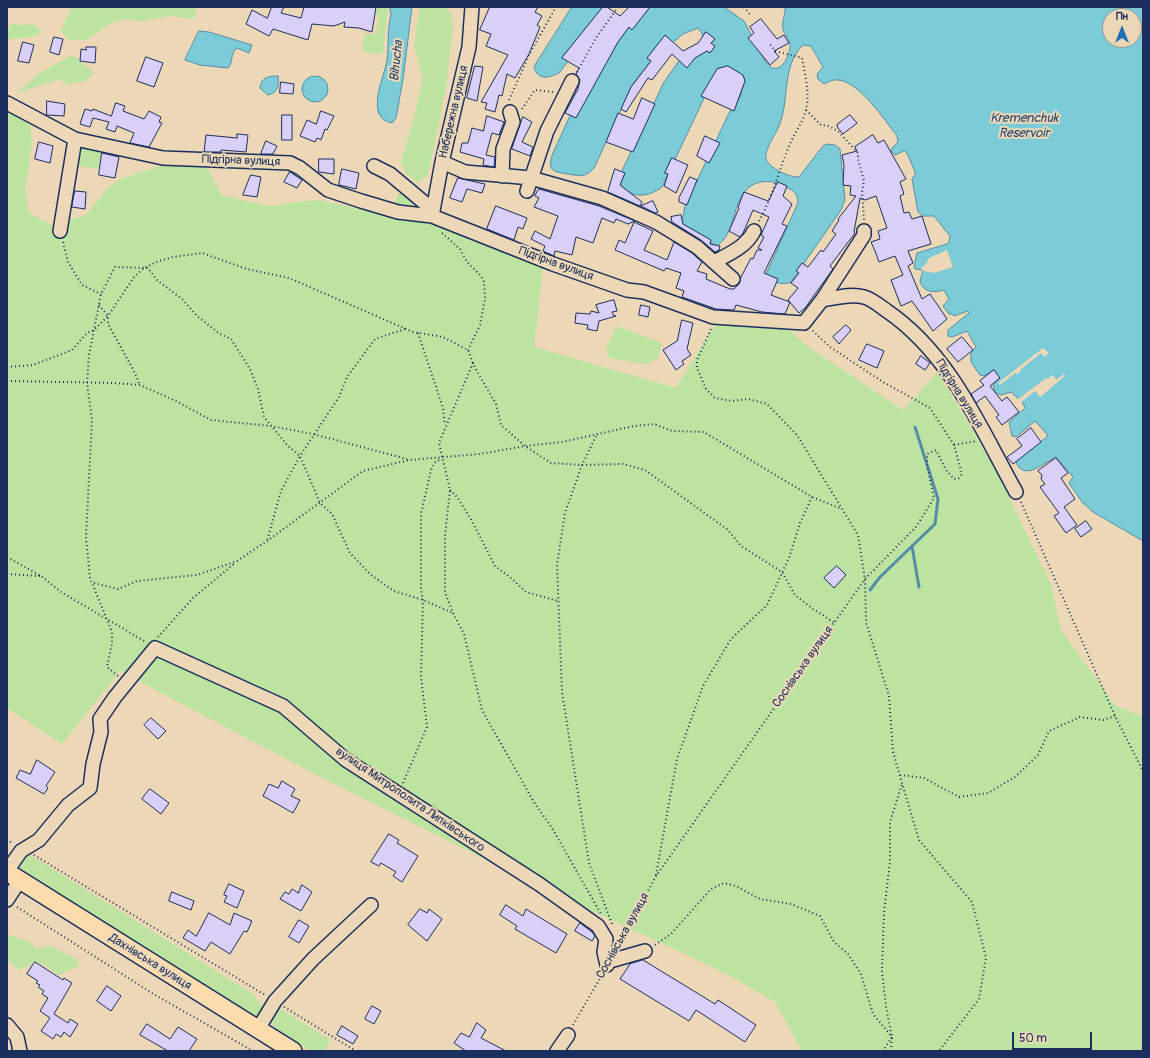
<!DOCTYPE html>
<meta charset="utf-8">
<style>
body{margin:0}
#map{position:relative;width:1150px;height:1058px;overflow:hidden;background:#ecd8b6;font-family:Pangolin,sans-serif}
canvas{display:block}
.frame{position:absolute;inset:0;border:8px solid #1b2f5e;pointer-events:none}
.north{position:absolute;left:1102px;top:8px;width:40px;height:40px;box-sizing:border-box;background:#ecd8b6;border:1px solid #989493;border-radius:50%;rotate:0deg;font-size:11px;font-weight:700;line-height:16px;text-align:center;color:#1b2f5e}
.north::after{content:'';display:block;margin:auto;width:14px;height:18px;background:#1f6fb2;clip-path:polygon(50% 0,100% 100%,50% 72%,0 100%)}
.scale{position:absolute;left:1012px;top:1032px;width:80px;height:18px;box-sizing:border-box;border:2px solid #1b2f5e;border-top:0;padding-left:5px;font-size:12px;line-height:14px;white-space:nowrap;color:#1b2f5e;-webkit-text-stroke:3px #ecd8b6;paint-order:stroke}
</style>
<div id="map">
<canvas width="1150" height="1058"></canvas>
<div class="frame"></div>
<div class="north">Пн</div>
<div class="scale">50 m</div>
</div>
<script>
const ctx = document.querySelector('canvas').getContext('2d');
ctx.lineJoin = 'round';
function paint(path, color) { ctx.fillStyle = color; ctx.fill(path, 'evenodd'); }
function strokePath(path, color, width, dash) { ctx.strokeStyle = color; ctx.lineWidth = width; ctx.lineCap = dash ? 'butt' : 'round'; ctx.setLineDash(dash || []); ctx.stroke(path); }
function label(font, color, halo, rows, align = 'center') {
  ctx.font = font + ' Pangolin,sans-serif'; ctx.lineWidth = 4; ctx.setLineDash([]); ctx.textBaseline = 'middle'; ctx.strokeStyle = halo; ctx.fillStyle = color; for (const [text, x, y, turn = 0] of rows) {
    ctx.save(); ctx.translate(x, y); ctx.rotate((+turn || 0) * Math.PI / 180); ctx.textAlign = isNaN(turn) ? turn : align; if (halo) ctx.strokeText(text, 0, 0); ctx.fillText(text, 0, 0); ctx.restore();
  }
}
const green = new Path2D(`
 M71 7H190L197 10 193 19 169 16 144 21 125 19 109 24 86 40H69L61 31Z
 M377 7H388L383 54 362 52 365 33 375 35 380 16 375 14Z
 M420 7H446L451 14 453 25 446 88 428 175 417 183 406 173 401 162 414 117 423 78 414 46Z
 M11 24 35 25 42 32C32 40 19 36 7 40V32Z
 M73 55 94 73 86 81 67 85 65 82 57 80 17 93 41 72Z
 M7 108 13 110 30 123 32 144 25 191 29 213 52 225 86 215 107 189 118 180 162 165 207 166 221 195 267 206 317 200 418 220 448 230 543 268 534 347 676 388 718 320 787 327 804 344 903 410 938 372 998 474 1051 585 1061 630 1115 705 1143 717V1051H802L775 1002 727 974 514 874 311 772 120 671 62 744 7 708Z
 M78 144 102 148 98 169 73 165Z
 M403 185 412 194 410 218 390 212Z
 M617 326 662 343 658 359 644 364 609 358 606 348Z
 M27 853 253 994 264 1008 258 1019 17 868Z
 M7 934 31 943 38 950 48 945 78 960 79 966 58 975 43 964 34 961 30 965 19 970 7 960Z
 M279 1008 331 1040 323 1051H311L276 1029C269 1020 275 1016 279 1008Z`);
const water = new Path2D(`
 M390 7H412L403 79 396 118 392 123C364 118 384 77 387 61 389 46 387 29 391 15Z
 M572 7H610L559 73C549 78 538 81 534 67Z
 M644 7H724L744 21 765 61C777 79 789 60 790 47 791 39 784 35 783 29 781 22 786 14 785 7H1143V541L1093 512 1082 502 1069 483 1073 477 1056 457C1043 463 1024 482 1016 462L1018 458 1047 437V434L1035 421 1016 437 1012 436 1009 422 1025 408 1023 403 1011 392 1001 395 995 392 993 385 999 379 994 372H991L984 376 980 375 971 362V353L976 347 967 331 952 337 948 336V330L969 313 968 311 954 316 952 314H949L943 306 949 299 944 290C934 293 924 293 920 281L923 270 915 269 914 267 917 253 947 244 949 242 950 236 934 216H923L918 212 912 179 915 175V172L907 153 904 151 895 155 891 151 892 148 898 142 897 136C884 119 860 83 839 80 833 79 829 82 824 84L818 79 817 74 823 67 811 46 803 45C781 66 790 100 779 126 775 136 764 149 766 160 770 168 790 178 799 177L823 146 827 144 835 145 840 149 845 200 841 210 791 282C783 286 770 282 766 274L798 203C798 194 794 191 786 187 770 178 751 179 741 197 732 214 734 233 717 246L684 226 682 221 685 206 730 111 740 97 744 83 716 73 662 187C648 198 630 199 620 183V175L664 82 681 58 703 40 702 33 698 28 683 34 650 62 633 84 594 168C591 171 587 175 584 175 579 176 573 175 568 174 552 172 547 170 553 153L596 59ZM1110 16H1134V40H1110Z
 M199 31 209 32 252 45 249 53 237 48C230 53 233 64 228 68L200 65 185 60Z
 M302 89a13 13 0 1 1 26 0a13 13 0 1 1-26 0Z
 M278 76C279 86 279 92 268 95L260 88C261 77 269 76 278 76Z`);
const pier = new Path2D(`
 M947 250 953 267 934 273 923 271 921 268 926 264 929 258Z
 M1043 348 1049 353 1044 357 1041 353 1020 370 1021 371 1018 374 1015 373 1000 385 998 383Z
 M1064 374 1065 376 1040 397 1035 391 1020 403 1017 400 1046 378 1047 379 1053 375 1056 380Z`);
const stream = new Path2D(`
 M912 546 919 587
 M870 590 880 577 935 524 938 499 915 427`);
const building = new Path2D(`
 M272 7H284L281 13 301 18 304 7H376L372 32 359 28 344 27 345 22 334 26 312 24 308 40 273 29 269 36 246 24 252 10 267 18Z
 M490 7H538L535 12 542 16 537 25 540 27 529 54 515 78 507 74 502 96 499 95 495 112 485 109 487 103 481 102 508 55 486 46 491 34 480 30Z
 M603 7H607L620 16 629 7H650L632 30 629 27 618 42 576 118 565 113 578 89 580 80 576 74 579 68 562 58Z
 M761 19 777 39 784 35 789 43 774 51 779 57 770 65 748 38 754 33 750 27Z
 M706 32 715 39 711 43 715 46 710 53 707 51 695 58 687 68 672 54 652 80 648 78 626 112 621 109 631 87 651 61 647 58 665 35 683 51 698 43Z
 M54 37 63 39 59 55 50 52Z
 M23 42 34 45 29 63 18 61Z
 M86 47H96L95 63 80 61 81 49 86 50Z
 M146 57 163 63 154 87 137 81Z
 M475 66 483 67 477 101 467 98Z
 M728 66 743 75 745 81 734 111 701 96 717 69Z
 M281 82 294 84 293 94 280 93Z
 M642 98 655 104 633 152 606 142 618 113 633 119Z
 M47 101 65 104 64 116 47 115Z
 M116 103 125 106 123 111 144 119 149 111 161 117 159 122 162 123 149 147 130 143 134 133 117 126 115 132 106 129 109 122 93 118 90 127 80 124 85 109 92 111 93 109 111 116Z
 M321 111 334 116 327 130 325 129 321 140 317 138 315 142 300 136 307 120 316 124Z
 M282 115H292V140H282Z
 M850 115 857 123 843 134 838 128 837 125Z
 M487 116 504 122 499 135 492 133 486 155 495 157 494 167 483 165 484 159 460 152 462 143H468L472 128 483 131Z
 M523 117 532 122 522 142 533 147 530 156 512 149Z
 M237 134 248 135 246 152 221 150V152H204L206 135 237 138Z
 M873 135 878 143 884 140 906 179 900 182 904 194 900 196 904 213 909 212 912 219 922 216 931 244 908 251 913 263 908 266 922 299 930 294 947 319 933 331 912 301 901 306 891 280 903 275 895 256 879 262 875 251 871 242 880 239 878 231 887 228 876 196 865 200 860 198 854 232 855 233 830 266 833 269 805 308 799 313 788 300 798 288 791 283 799 273 796 271 802 263 808 267 821 250 823 252 836 234 832 231 839 220 838 219 856 196 850 195 851 186 843 185 844 165 842 155 857 151 855 147Z
 M705 136 720 143 709 163 697 156Z
 M266 141 277 146 273 154H261Z
 M39 142 53 146 50 163 35 159Z
 M102 153 119 157 115 178 99 175Z
 M672 158 688 165 676 193 664 186 668 174 665 173Z
 M319 159H334V174L319 172Z
 M342 169 359 173 356 189 339 185Z
 M615 169 625 173 620 185 642 202 640 206 608 192Z
 M290 172 302 180 297 188 284 182Z
 M251 175 261 177 257 197 243 195Z
 M690 177 697 180 687 205 679 202V198Z
 M458 178 485 184 482 193 467 189 462 202 450 198Z
 M778 182 787 186 783 196 792 204 782 224 787 226 764 273 778 279 771 295 790 302 785 314 762 312 736 305 734 310 716 309 682 297 684 291 676 288 681 273 666 268 664 271 615 250 619 240 625 243 634 222 653 231 644 250 667 260 674 242 692 253 702 262 697 271 707 274 706 279 730 289H734L739 284 741 277 751 258 753 259 757 250H762L758 248 764 237 761 235 769 217 753 210 743 233 740 237 729 231 739 208 738 207 744 192 768 201Z
 M539 189 599 206 635 221 628 224 616 219 614 223 602 218 593 243 576 237 572 255 555 251 554 256 543 251 545 246 531 239 535 231 550 239 558 216 534 207 539 198 535 196Z
 M75 191 86 192 85 209 72 207Z
 M653 201 658 212 655 213 641 206Z
 M496 206 527 218 523 229 518 227 514 240 487 229Z
 M681 215 683 224 711 240 710 244 720 246 719 250 715 252 701 240 672 222 671 217Z
 M614 300 617 311 612 312 614 316H616L599 321 597 331 587 329 588 325 575 323 576 313 590 314 591 311 599 313 596 305Z
 M641 305 650 307 648 317 639 315Z
 M682 320 693 323 687 349 691 355 682 361 684 364 676 370 663 350 677 341Z
 M846 325 851 330 839 344 833 337Z
 M962 337 973 350 958 362 947 349Z
 M867 344 884 351 877 368 859 360Z
 M921 356 930 363 925 370 916 364Z
 M994 370 1000 378 990 386 1002 401 1007 397 1019 412 1002 425 996 417 999 415 985 396 976 403 971 394 984 385 980 381Z
 M1031 428 1041 442 1013 464 1007 457 1022 446 1017 439Z
 M1056 458 1068 473 1061 478 1075 499 1064 507 1077 525 1066 533 1054 516 1059 513 1040 487 1045 484 1041 479 1042 475 1038 471Z
 M1086 521 1092 529 1081 537 1075 529Z
 M837 566 846 575 834 588 824 578Z
 M151 718 166 731 158 739 144 725Z
 M37 760 55 772 46 786 48 788 44 794 16 778 20 770 30 774Z
 M282 781 295 789 291 796 300 800 293 813 263 796 269 784 278 788Z
 M150 789 169 803 161 814 142 799Z
 M389 834 399 840 397 843 418 856 402 882 393 876 396 872 381 863 379 866 371 862Z
 M229 884 244 891 237 908 224 902 227 896 224 895Z
 M302 885 312 892 301 911 280 899 285 892 289 894 292 889 298 893Z
 M172 892 194 901 191 910 169 901Z
 M506 905 523 916 526 909 567 934 556 953 515 929 517 926 500 915Z
 M420 909 427 913 429 909 442 919 427 941 408 925Z
 M209 913 230 925 234 913 252 921 247 932 244 931 230 954 211 942 205 951 183 938 188 930 196 936Z
 M299 920 309 926 299 943 289 937Z
 M580 923 592 932 595 936 592 941 575 931Z
 M643 960 715 1004 718 1000 756 1025 745 1042 696 1010 689 1021 620 979 630 964Z
 M35 962 63 980 64 978 72 983 54 1014 68 1023 70 1019 78 1024 70 1037 64 1032 61 1037 56 1034 53 1039 41 1031 50 1018 40 1011 48 998 42 994 44 991 38 987 40 985 36 983 38 981 27 974Z
 M107 986 121 996 111 1011 97 1001Z
 M372 1006 381 1011 374 1024 365 1019Z
 M477 1023 486 1030 481 1038 506 1051H466L454 1043 461 1033 469 1037Z
 M147 1024 170 1039 178 1027 197 1039 189 1051H168L140 1035Z
 M342 1026 358 1036 353 1044 337 1035Z`);
const path = new Path2D(`
 M744 7 751 16
 M577 72 596 38 618 7
 M509 100 530 53 556 7
 M522 109 535 90 553 92
 M806 110 821 125 829 126 838 131 858 153V159L864 181 862 192 864 220
 M759 221C773 196 779 169 790 144 795 132 803 122 806 110 810 93 805 75 802 58L775 51 769 43
 M442 233 460 249 467 262 481 276 484 282 485 298 480 325 468 350
 M63 242 68 262 82 285 101 294
 M99 305 108 316V324L134 371 140 385
 M405 329 375 339 347 377 339 397 300 456 320 503 332 514 350 553 371 575 394 591 423 600 453 613
 M711 329 697 360V368L706 389 715 398 732 401 748 399 767 404 797 435 858 535 865 579 866 622 889 696 893 752 902 783 919 840 972 902 986 958 979 999 939 1051
 M418 333 443 408 445 425
 M473 363 439 443 450 490 445 536V592L453 613 464 634 482 710 535 804 552 828 601 914
 M7 367 33 365 72 350 87 333 94 330 108 316 134 277 144 268 159 261 173 257 202 253 247 269 289 278 413 332 443 337 468 350 475 368 496 404 501 425 525 446 551 463 582 465 623 464 645 470 728 530 741 546 782 572 795 595 813 609 835 623
 M7 381 114 383 140 385 176 401 211 420 271 426 313 434 407 459
 M596 436 582 465 565 513 557 565 562 692 589 863 612 924
 M954 445 976 441
 M450 490 457 497 472 521 495 566 511 578 526 592 558 601
 M1021 502 1115 716 1143 771
 M7 557 41 576 61 592 146 642
 M7 574 40 576
 M94 583 118 589 137 581 197 575 237 561 267 541 363 471 409 460 480 454 525 446 562 442 634 426 654 424 672 431 704 432 812 497 842 509
 M158 637 193 598 235 563
 M118 676 107 667 112 643V632L90 578 86 537 92 420 87 383 89 355 101 294 115 267 148 268 157 280 182 299 197 316 220 334 231 339 250 369 258 389 264 417 287 445 300 456 281 491 267 541
 M900 775 924 778 959 797 988 793 1015 777 1038 755 1049 731 1080 717 1103 720 1115 716
 M403 783 427 727 421 677 423 600 421 588V514L431 470 434 463 441 459
 M7 839 13 844
 M34 855 265 995
 M656 875 677 759 703 686 731 639 767 605 789 558 800 523 812 497
 M17 907 155 995 253 1051
 M655 945 671 934 711 889 724 883 736 886 760 899 791 904 820 916 834 942 848 954 861 974 873 1014 892 1037 883 1051
 M618 947 656 876 865 579 916 527 934 498 927 465V454L936 450 946 470 954 479 959 478 962 474 954 445 930 408 883 382 830 347 812 330
 M284 1007 356 1051
 M573 1025 602 975
 M891 1051 892 1037 886 1007 882 971 884 913 890 861V822L902 784`);
const minor = new Path2D(`
 M7 103 75 139 163 158 290 163 300 168 328 190 361 201 398 212 432 216 553 264 627 290 644 292 713 317 804 323 822 300C835 298 851 293 864 297 872 299 880 306 887 311 950 354 980 427 1016 492
 M442 162 465 172 531 178 602 198 656 222 697 247 733 279
 M374 166 390 174 433 210
 M502 176 503 149 513 122 510 112
 M527 191 547 131 572 81
 M432 216 442 162 469 47 472 7
 M60 231 75 139
 M714 262C729 254 746 247 754 231
 M822 300 864 235V231
 M7 871 21 851 39 840 68 805 90 788 93 764 101 732 100 719 115 697 155 648 283 706 346 760 539 884 598 926 606 939 604 952 607 965
 M7 900 20 880
 M610 961 645 951
 M7 1025 17 1037 20 1051
 M258 1029 275 1001 313 959 371 905
 M557 1051 568 1035`);
const major = new Path2D(`
 M7 872 293 1051`);
const streetNames = [
 ["Набережна вулиця",454,112,-77],
 ["Підгірна вулиця",241,161,2],
 ["Підгірна вулиця",556,264,20],
 ["Підгірна вулиця",959,394,58],
 ["Соснівська вулиця",803,667,-55],
 ["вулиця Митрополита Липківського",410,800,34],
 ["Соснівська вулиця",623,936,-61],
 ["Дахнівська вулиця",150,962,32]
];
const waterNames = [
 ["Bihucha",397,61,-84],
 ["Kremenchuk",1024,119],
 ["Reservoir",1024,134]
];
paint(green, '#bce4a0');
paint(water, '#7cccd7');
strokePath(water, '#558da7', 1);
paint(pier, '#ecd8b6');
strokePath(stream, '#558da7', 3);
paint(building, '#d9cff7');
strokePath(building, '#1b2f5e', 1);
strokePath(minor, '#1b2f5e', 16);
strokePath(major, '#1b2f5e', 20);
strokePath(path, '#1b2f5e', 2, [1, 3]);
strokePath(minor, '#ecd8b6', 13);
strokePath(major, '#fcdcac', 17);
label('12px', '#1b2f5e', '#ecd8b6', streetNames);
label('italic 13px', '#2a4770', '#ecd8b6', waterNames);
</script>
